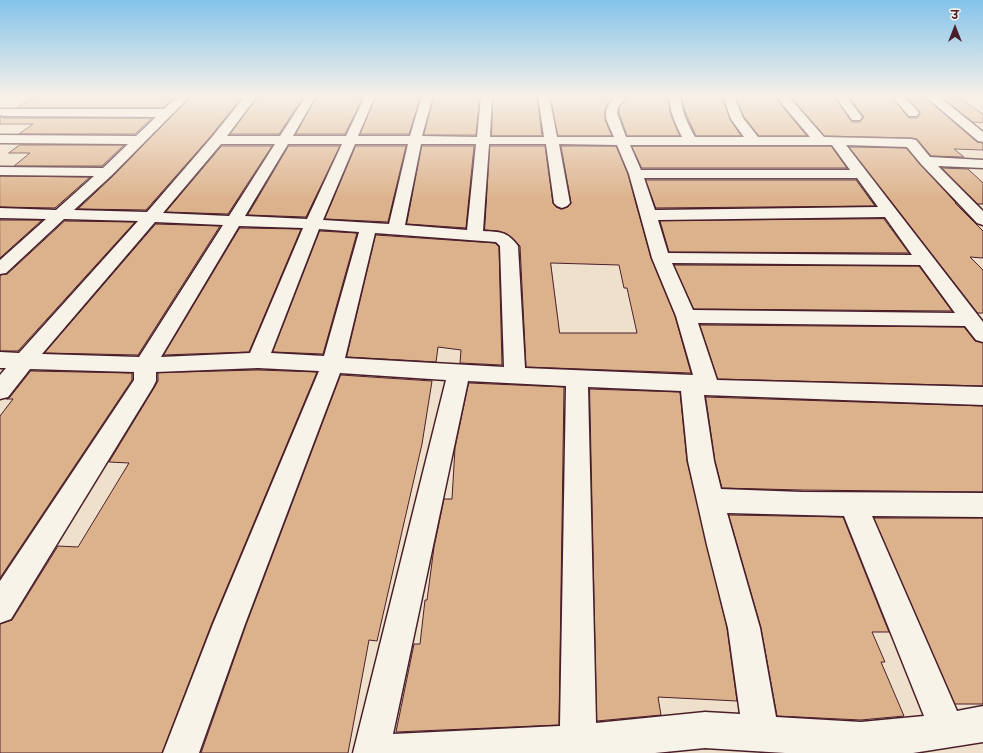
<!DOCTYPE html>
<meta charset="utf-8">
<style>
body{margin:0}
#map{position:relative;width:983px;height:753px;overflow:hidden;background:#efe0cc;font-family:"Balsamiq Sans","Playpen Sans Deva",sans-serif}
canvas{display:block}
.north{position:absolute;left:935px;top:8px;width:40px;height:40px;-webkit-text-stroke:3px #f7f3e8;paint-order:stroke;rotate:0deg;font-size:11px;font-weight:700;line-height:16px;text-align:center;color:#4a1f2b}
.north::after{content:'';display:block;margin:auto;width:14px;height:18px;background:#4a1f2b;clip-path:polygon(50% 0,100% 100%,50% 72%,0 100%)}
</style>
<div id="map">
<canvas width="983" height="753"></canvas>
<div class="north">उ</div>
</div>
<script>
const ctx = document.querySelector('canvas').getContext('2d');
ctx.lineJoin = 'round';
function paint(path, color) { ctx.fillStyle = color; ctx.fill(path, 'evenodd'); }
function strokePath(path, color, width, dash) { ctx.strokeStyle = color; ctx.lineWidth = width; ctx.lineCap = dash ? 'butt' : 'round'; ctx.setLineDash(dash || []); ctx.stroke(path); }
const building = new Path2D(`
 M35 96H176L163 108H17Z
 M191 96H243L211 136 146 210 78 209 113 176Z
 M258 96H304L279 134H230Z
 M317 96H364L345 134H296Z
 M376 96H421L409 134H360Z
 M434 96H480L476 135H424Z
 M493 96H537L542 136H492Z
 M550 96H614L607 106 605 111V120L612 136H558Z
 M628 96H668L670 113 680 136H627L619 113V108Z
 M681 96H722L730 119 741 136H696L687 116Z
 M735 96H776L782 106 807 136H759L744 117Z
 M790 96H834L852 122H860L864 117 848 96H891L909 118H917L920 112 905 96H924L977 142 983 143V150L954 149 964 157 931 156 917 139 911 138 825 136Z
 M940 96H957L983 114V123L973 122Z
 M2 117 4 118H152L135 134H19L33 124H0V118Z
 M20 145H124L102 166H14L30 153H9Z
 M222 146H272L228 214 166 212Z
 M289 146H340L306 217 248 215Z
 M356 146H406L388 222 325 219Z
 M422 146H474L466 228 407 224Z
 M490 146H545L553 203 556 207 561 209 568 207 571 203 561 146H616L628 174 651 258 675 316 691 373 526 367 520 246 507 234 499 231 485 230ZM551 263 619 265 624 288H627L637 333H560Z
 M632 146H831L847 168H642Z
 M849 147 906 148 956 203H955L983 231V258L970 257 983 270V313H978Z
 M942 168 968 169 983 183V204H978Z
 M0 176 90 177 55 208 0 207Z
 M646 180H856L875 206 656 208Z
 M884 219 909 253 669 252 660 221Z
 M0 220H42L0 258Z
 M65 221 135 222 18 351H0V275L7 274Z
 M156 224 220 226 138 355 45 353Z
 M240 228 301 229 249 352 164 355Z
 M320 231 357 233 323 354 273 352Z
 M376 235 495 243 499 247 502 365 460 363 461 350 438 347 436 362 347 357Z
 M674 265 919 266 952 311 694 309Z
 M700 325 964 327 975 341 983 343V386L718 379Z
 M258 370 317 372 212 623 162 753H0V624L12 620 58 546 78 547 129 463 109 462 154 388 158 381V373Z
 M31 371 132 373V380L0 578V416L13 399H6L9 398Z
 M341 375 432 381 422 444 377 641 369 640 348 753H201L246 625Z
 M469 383 564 387 559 725 396 732 414 644H420L425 600H427L434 547 444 499H452L455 448Z
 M590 389 680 392 687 461 727 628 737 701 658 697 661 715 597 721Z
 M706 397 983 406V492L802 490 722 488 715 461Z
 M729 515 843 517 889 632H872L885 662H881L904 716 861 720 777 716 761 628Z
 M874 518H983V704H955Z`);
const minor = new Path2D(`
 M178 96H190L112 175 74 210 147 212 212 137 245 96H257L227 136H280L306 96H316L293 136H346L365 96H375L358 136H410L422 96H433L422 136 477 137 481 96H492L490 137H544L538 96H549L557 137H614C606 118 600 112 616 96H627L618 107 617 113 626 137H682C675 123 670 112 669 96H680C683 114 686 120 695 137H744L731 119 723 96H734L743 118 758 137H810L783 105 777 96H788L824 137 911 139 916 140 930 157 983 160V168L938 166 983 211V225L977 223 921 164 907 147 846 145 983 322V342L976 340 965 326 698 323 717 380 983 387V405L704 395 714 461 721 489 802 492 983 493V517L872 516 957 711 983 706V742L913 753H785L705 748 655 753H353L446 380 340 373 245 624 199 753H163L213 624 319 371 258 368 156 372V381L153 387 11 619 0 623V581L134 380V372L30 369 8 397 0 399V375L6 368H0V352L19 353 138 221 64 219 6 273 0 274V260L46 219 0 218V208L56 210 94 176 0 175V167L103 168 128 144 0 143V135L136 136 156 117 4 116 0 115V109H164ZM221 144H275L229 216 163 213ZM288 144H342L307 219 245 216ZM355 144H408L389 224 323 220ZM421 144H476L467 230 405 225ZM489 144H546L554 203 557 206 562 208 567 206 570 203 559 144 617 145 629 174 652 258 676 316 693 375 525 368 518 246C507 231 500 232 483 231ZM630 145H832L850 170H641ZM644 178H857L878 207 655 210ZM885 217 912 255 668 253 658 220ZM155 222 223 225 139 357 42 354ZM239 226 303 228 250 353 161 357ZM319 229 359 232 324 356 271 353ZM375 233 496 242 500 246 504 367 345 358ZM672 263 920 265 955 313 693 310ZM468 381 566 386 560 726 393 734ZM588 387 681 391 688 461 707 545 728 628 740 714 705 712 596 723ZM727 513 844 516 924 716 861 722 776 717 760 628Z
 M835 96H846L862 117 860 120H852Z
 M892 96H903L917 110 919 113 917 116H909Z
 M925 96H938L983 132V142L978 141Z`);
paint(building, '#dcb28c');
strokePath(building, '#4a1f2b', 1);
strokePath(minor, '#4a1f2b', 3);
paint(minor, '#f7f3e8');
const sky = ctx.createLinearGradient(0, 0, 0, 201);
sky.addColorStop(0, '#84c3ea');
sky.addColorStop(0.48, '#f8f1e8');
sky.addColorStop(1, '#f8f1e800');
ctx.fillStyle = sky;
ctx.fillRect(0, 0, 983, 201);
</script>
